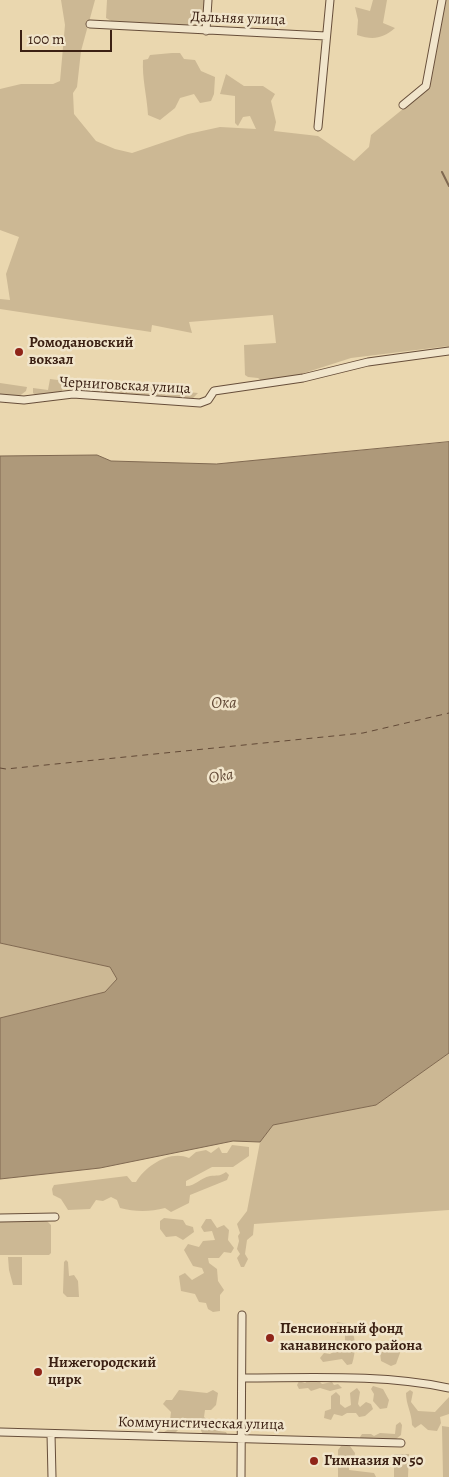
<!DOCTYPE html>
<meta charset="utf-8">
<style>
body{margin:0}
#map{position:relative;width:449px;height:1477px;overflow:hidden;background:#ead7af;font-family:Alegreya,serif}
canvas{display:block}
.scale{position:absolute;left:20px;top:30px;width:92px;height:22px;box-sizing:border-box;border:2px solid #3b2013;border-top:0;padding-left:6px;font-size:15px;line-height:18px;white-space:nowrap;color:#3b2013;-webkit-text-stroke:4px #f1e5cb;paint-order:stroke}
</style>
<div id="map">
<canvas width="449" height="1477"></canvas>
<div class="scale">100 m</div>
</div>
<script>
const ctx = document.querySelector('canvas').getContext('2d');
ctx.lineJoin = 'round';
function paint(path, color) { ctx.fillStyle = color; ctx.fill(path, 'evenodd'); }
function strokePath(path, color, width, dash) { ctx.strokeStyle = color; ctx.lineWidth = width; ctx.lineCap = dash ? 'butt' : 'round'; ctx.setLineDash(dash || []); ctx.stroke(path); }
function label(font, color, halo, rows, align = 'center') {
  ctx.font = font + ' Alegreya,serif'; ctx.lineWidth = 5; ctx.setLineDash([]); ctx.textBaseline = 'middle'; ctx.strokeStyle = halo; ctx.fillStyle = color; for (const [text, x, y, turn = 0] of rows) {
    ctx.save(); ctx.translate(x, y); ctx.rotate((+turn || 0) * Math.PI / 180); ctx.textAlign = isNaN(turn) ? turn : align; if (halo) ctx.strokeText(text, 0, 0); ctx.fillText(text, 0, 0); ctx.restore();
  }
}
const green = new Path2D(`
 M61 0H95L81 51 77 87 73 93 74 114 96 141 115 149 132 153 188 134 220 127 256 129 250 116 243 117 238 126 235 123V96L220 94 226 74 244 86H263L275 94 271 101 276 122 274 131 318 136 354 161 369 147 371 135 430 87 446 0H449V346L351 358 298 375 262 381 258 378 248 377 245 375 244 345 276 343 273 315 189 322 192 333 152 325 151 332 0 309V299L10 300 6 274 19 237 0 230V89L21 84H53L60 81 65 25Z
 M107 0H206L204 28 115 23 106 18Z
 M373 0H387L383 23 395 28C382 39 373 40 357 35L358 20 355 7 370 11Z
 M172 53H180L184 59 195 60 201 71 215 77 214 94 211 101 200 103 194 94 180 98 175 108 160 120 148 115C147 96 142 79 143 60L148 59 150 55Z
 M50 379 65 381 62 391 37 396 33 393V388L48 390Z
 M74 382 198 393 193 398 79 392 74 388Z
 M0 383 27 387 26 391 18 397 0 396Z
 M0 943 110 967 117 979 105 992 0 1018Z
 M449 1053V1210L254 1224 253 1235 247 1240 245 1254 248 1259 244 1267H241L237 1258 240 1254 237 1249 239 1241 238 1236 240 1233 237 1224 247 1211 260 1142 273 1125 376 1105Z
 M232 1145 249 1147V1156L233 1167H212L186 1181V1186C196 1186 200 1178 210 1176 217 1175 219 1177 226 1172L229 1175 227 1180 190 1195 189 1203 171 1212 165 1208C150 1212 135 1212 120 1208L117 1200 111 1197 103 1201 96 1200 90 1209 68 1210 61 1199 53 1195 52 1189 54 1185 127 1176 132 1182H136C146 1166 169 1150 189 1158L196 1152 206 1150 211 1153 219 1147 222 1153H227Z
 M164 1218 183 1220 186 1225 193 1227 194 1232 183 1240 176 1236 166 1237 160 1229V1221Z
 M45 1219 51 1225V1253L49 1255H0V1220Z
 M206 1219H211L217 1228 224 1225 229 1230 228 1240 234 1248 231 1253 224 1252 219 1258H208L209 1263 217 1269 218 1281 224 1290 220 1295V1311L213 1312 208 1309 206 1303 199 1302 195 1294 181 1291 179 1276 185 1273 192 1280 204 1273 202 1268 193 1266 184 1250 188 1244 199 1247 203 1241 215 1240 212 1231 204 1232 201 1227Z
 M8 1257H22V1285H13L9 1270Z
 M66 1260 68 1262 69 1276 74 1275 78 1281 79 1297H67L63 1293 64 1262Z
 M337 1322 348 1324C357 1335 356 1352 352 1364L347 1365 342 1359 323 1362 320 1358 324 1353 330 1354 335 1351 345 1350V1330L338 1331 335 1327Z
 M396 1344 400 1353 396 1364 391 1366 381 1361 380 1353 384 1351 385 1345Z
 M318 1380 322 1384 332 1382 334 1385 338 1384 342 1388 330 1391 320 1388 311 1391 308 1388 299 1389 297 1385 299 1381 305 1383 308 1381Z
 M373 1386 383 1389 389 1400 387 1408 380 1409 373 1401 374 1394 371 1389Z
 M357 1388 360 1392 358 1404 360 1407 366 1402 371 1404 373 1409 365 1416 359 1417 356 1413H347L342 1416 334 1414 331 1420 324 1418 325 1411 331 1409V1396L336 1392 340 1396V1404L345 1408 351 1405 350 1393Z
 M179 1390 207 1393 213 1390 218 1393 216 1405 211 1410H205L204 1417 219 1431 226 1432 228 1436 203 1435 200 1428 179 1429 173 1435 164 1432 169 1429 171 1412 163 1404 166 1400H172Z
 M410 1390 413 1392 411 1402 418 1411 435 1412 449 1397V1414L440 1417 441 1423 437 1431 428 1430 421 1424 415 1428 412 1425C412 1413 406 1405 406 1393Z
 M400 1422 402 1425 401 1435 396 1439 384 1441 380 1439 375 1441 362 1440 360 1437 362 1434H371L374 1436 380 1433 395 1434 396 1425Z
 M442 1426 449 1427V1477H443Z
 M341 1446H350L355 1453 354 1461 349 1463V1470L374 1473 376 1477H338V1467L342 1462 338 1457V1450Z
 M394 1454H409L408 1477H394V1465L392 1463Z`);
const water = new Path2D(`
 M449 442V1053L376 1105 273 1125 260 1142 233 1141 100 1168 0 1179V1018L105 992 117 979 110 967 0 943V456L97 455 111 461 216 464Z`);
const stream = new Path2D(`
 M442 172 449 186`);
const ferry = new Path2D(`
 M0 768 6 769 363 733 449 713`);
const minor = new Path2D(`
 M90 24 326 36
 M206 31 208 0
 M403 105 426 86 442 0
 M318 127 330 0
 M0 398 24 400 73 394 200 403 208 400 214 391 303 378 368 362 449 351
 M0 1218 55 1217
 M242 1378C310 1378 382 1374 449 1388
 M0 1432 401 1443
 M51 1434 52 1477
 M241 1477 242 1315`);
const markers = [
 [19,352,5,"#8f2418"],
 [270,1338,5,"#8f2418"],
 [38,1372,5,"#8f2418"],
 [314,1461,5,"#8f2418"]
];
const streetNames = [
 ["Дальняя улица",238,19,2],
 ["Черниговская улица",125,386,3],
 ["Коммунистическая улица",201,1424,1]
];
const poiNames = [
 ["Ромодановский",29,343],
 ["вокзал",29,360],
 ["Пенсионный фонд",280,1329],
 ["канавинского района",280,1346],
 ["Нижегородский",48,1363],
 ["цирк",48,1380],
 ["Гимназия № 50",324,1461]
];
const waterNames = [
 ["Ока",224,704],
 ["Oka",221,777,-10]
];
paint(green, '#ccb894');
paint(water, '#ae997a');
strokePath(water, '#806951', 1);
strokePath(stream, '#806951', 2);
strokePath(ferry, '#634a37', 1, [6, 5]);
strokePath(minor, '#674e3a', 9);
strokePath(minor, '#f1e5cb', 7);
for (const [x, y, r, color] of markers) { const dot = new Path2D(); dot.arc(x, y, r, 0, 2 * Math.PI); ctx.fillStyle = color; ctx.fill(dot); strokePath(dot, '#f1e5cb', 2); }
label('15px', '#3b2013', '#f1e5cb', streetNames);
label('bold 15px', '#3b2013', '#f1e5cb', poiNames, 'left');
label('italic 16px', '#634a37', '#f1e5cb', waterNames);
</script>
